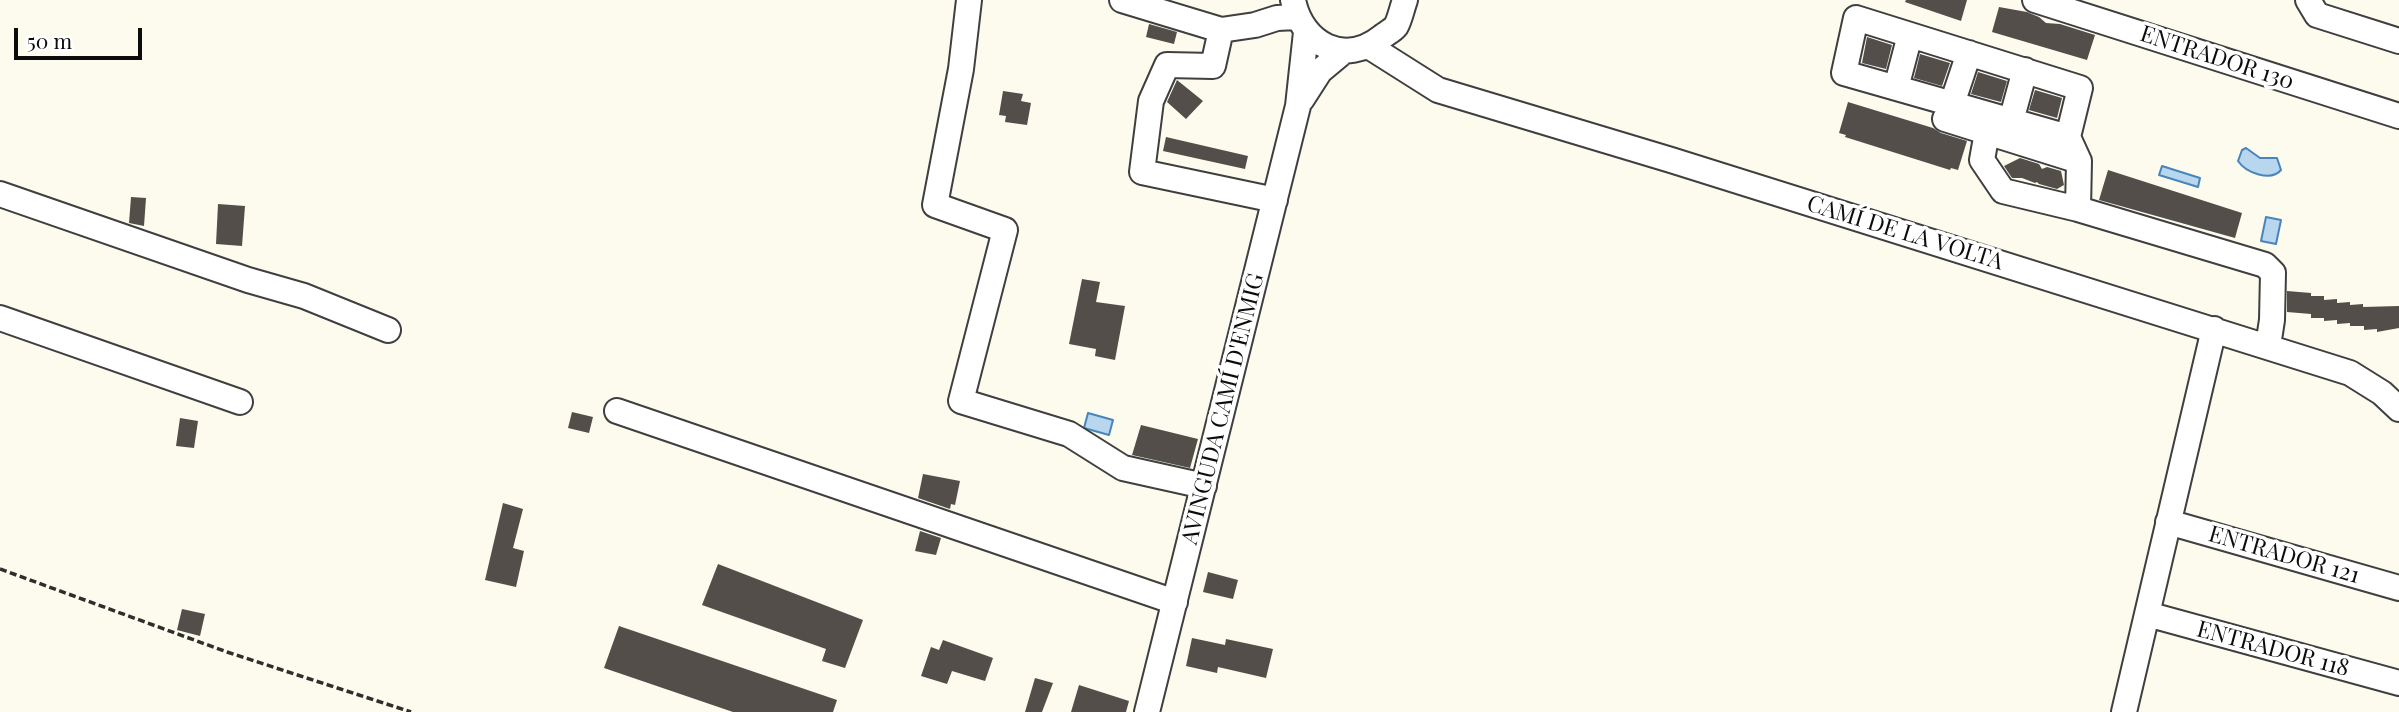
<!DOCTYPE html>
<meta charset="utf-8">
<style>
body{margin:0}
#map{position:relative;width:2399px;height:712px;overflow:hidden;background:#fdfbed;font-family:"Playfair Display",serif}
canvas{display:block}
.scale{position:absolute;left:14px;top:28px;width:128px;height:32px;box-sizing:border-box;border:4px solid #0c0c0c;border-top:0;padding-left:9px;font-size:21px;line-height:24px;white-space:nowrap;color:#0c0c0c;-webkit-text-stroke:5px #fff;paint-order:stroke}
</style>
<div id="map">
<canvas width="2399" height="712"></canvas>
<div class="scale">50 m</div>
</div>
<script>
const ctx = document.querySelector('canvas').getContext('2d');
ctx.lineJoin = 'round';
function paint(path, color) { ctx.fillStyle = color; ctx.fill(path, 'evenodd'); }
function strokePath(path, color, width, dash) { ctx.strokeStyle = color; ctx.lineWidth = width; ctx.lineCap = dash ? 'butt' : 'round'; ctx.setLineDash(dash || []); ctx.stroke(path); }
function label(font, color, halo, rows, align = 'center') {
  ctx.font = font + ' "Playfair Display",serif'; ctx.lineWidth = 7; ctx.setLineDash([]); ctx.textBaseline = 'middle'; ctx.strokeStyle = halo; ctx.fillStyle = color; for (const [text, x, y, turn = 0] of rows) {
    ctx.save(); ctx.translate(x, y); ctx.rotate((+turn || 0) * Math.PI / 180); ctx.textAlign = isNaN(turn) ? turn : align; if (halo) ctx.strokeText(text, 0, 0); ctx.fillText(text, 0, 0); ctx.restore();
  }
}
const water = new Path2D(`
 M2246 148 2260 158H2277L2281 170C2271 182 2246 173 2238 161L2242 150Z
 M2162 166 2200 178 2198 187 2159 175Z
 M2266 217 2281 220 2276 244 2261 241Z
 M1088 413 1113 420 1109 435 1084 428Z`);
const building = new Path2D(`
 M1906 0H1967L1961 21 1905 2Z
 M1999 7 2027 12 2039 17 2046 23 2060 24 2095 35 2087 60 1992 32Z
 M1149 24 1177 32 1174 44 1146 37Z
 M1867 37 1892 45 1886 69 1862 63Z
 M1920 54 1950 63 1942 86 1914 78Z
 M1978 72 2007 81 2001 102 1971 94Z
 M1177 80 1203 101 1186 119 1167 102Z
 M2035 90 2062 98 2057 118 2029 110Z
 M1003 91 1023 94 1021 101 1031 103 1027 125 1005 122 1006 116 999 115Z
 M1848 102 1933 128 1941 133 1967 141 1958 170 1951 168 1950 170 1845 137 1846 135 1839 133Z
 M1166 137 1248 156 1245 169 1163 151Z
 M2020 158 2039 164 2042 169 2047 167 2061 171 2064 185 2057 189 2039 184 2037 182 2035 183 2022 178H2012L2004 166Z
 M2108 170 2242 213 2235 238 2099 200Z
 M131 197 146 198 144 226 129 223Z
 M218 204 245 206 242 246 216 244Z
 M1082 279 1100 282 1096 302 1125 306 1115 360 1095 356 1096 349 1069 344Z
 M2287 291 2311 293V296H2324V300L2337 299V303L2350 302V305L2363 304V307L2399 306V328L2377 332V329L2364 330V326H2350V323L2337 324V320L2324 321V318H2311V314L2287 312Z
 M572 412 593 417 589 433 568 428Z
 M180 418 198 421 194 448 176 446Z
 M1141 425 1198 439 1190 468 1132 455Z
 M923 474 960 481 955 505 951 504 950 509 918 498Z
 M503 503 523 509 513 548 524 551 516 587 485 580Z
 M920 531 941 538 936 555 915 551Z
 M718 564 863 620 845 668 822 661 826 649 702 605Z
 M1208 572 1238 580 1233 599 1203 592Z
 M182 609 205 614 200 636 177 630Z
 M619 626 837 700 833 712H733L604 668Z
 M1192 638 1225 645 1226 639 1273 649 1266 678 1218 667 1217 673 1186 666Z
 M943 640 993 658 985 681 952 671 947 684 921 676 931 647 939 650Z
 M1035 678 1053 683 1042 712H1025Z
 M1079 685 1129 701 1126 712H1071Z`);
const path = new Path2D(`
 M0 569 227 652 411 712`);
const minor = new Path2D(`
 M969 0 961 69 935 205 1005 230 961 401 1069 434 1123 468 1204 486
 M1122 0 1221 30 1255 25 1277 18 1297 17
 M1293 0C1302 45 1345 67 1383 36 1387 33 1393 30 1396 26 1400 19 1402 8 1405 0
 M2035 0 2399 116
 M2308 0 2317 15 2399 41
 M1221 30 1213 66 1167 65 1151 101 1142 172 1275 200
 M1370 47 1438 90 1671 160 2350 373 2382 393 2399 409
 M1896 88 1910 35
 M1302 99 1320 71 1344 51
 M1952 104 1969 53
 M1945 119 2079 161 2078 209 2265 265 2273 273 2272 320 2268 346
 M2011 121 2025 70
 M1987 132 1982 160 2003 191 2078 209
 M2068 137 1844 73 1856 18 2080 88 2068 137 2079 161
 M0 194 248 280 304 296 388 330
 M0 318 240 402
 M617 411 1175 602
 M2168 522 2399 588
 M2147 614 2399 683
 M1147 712 1298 106 1306 32
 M2124 712 2214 329`);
const streetNames = [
 ["ENTRADOR 130",2217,58,18],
 ["CAMÍ DE LA VOLTA",1905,233,17],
 ["AVINGUDA CAMÍ D'ENMIG",1223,409,-76],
 ["ENTRADOR 121",2284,555,16],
 ["ENTRADOR 118",2273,649,15]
];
paint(water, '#b8d6ee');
strokePath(water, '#4885bc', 2);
paint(building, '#534e4a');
strokePath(minor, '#3f3f3f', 28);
strokePath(path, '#2e2e2e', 3.5, [7, 3.5]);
strokePath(minor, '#fff', 24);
label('23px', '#0c0c0c', '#fff', streetNames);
</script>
